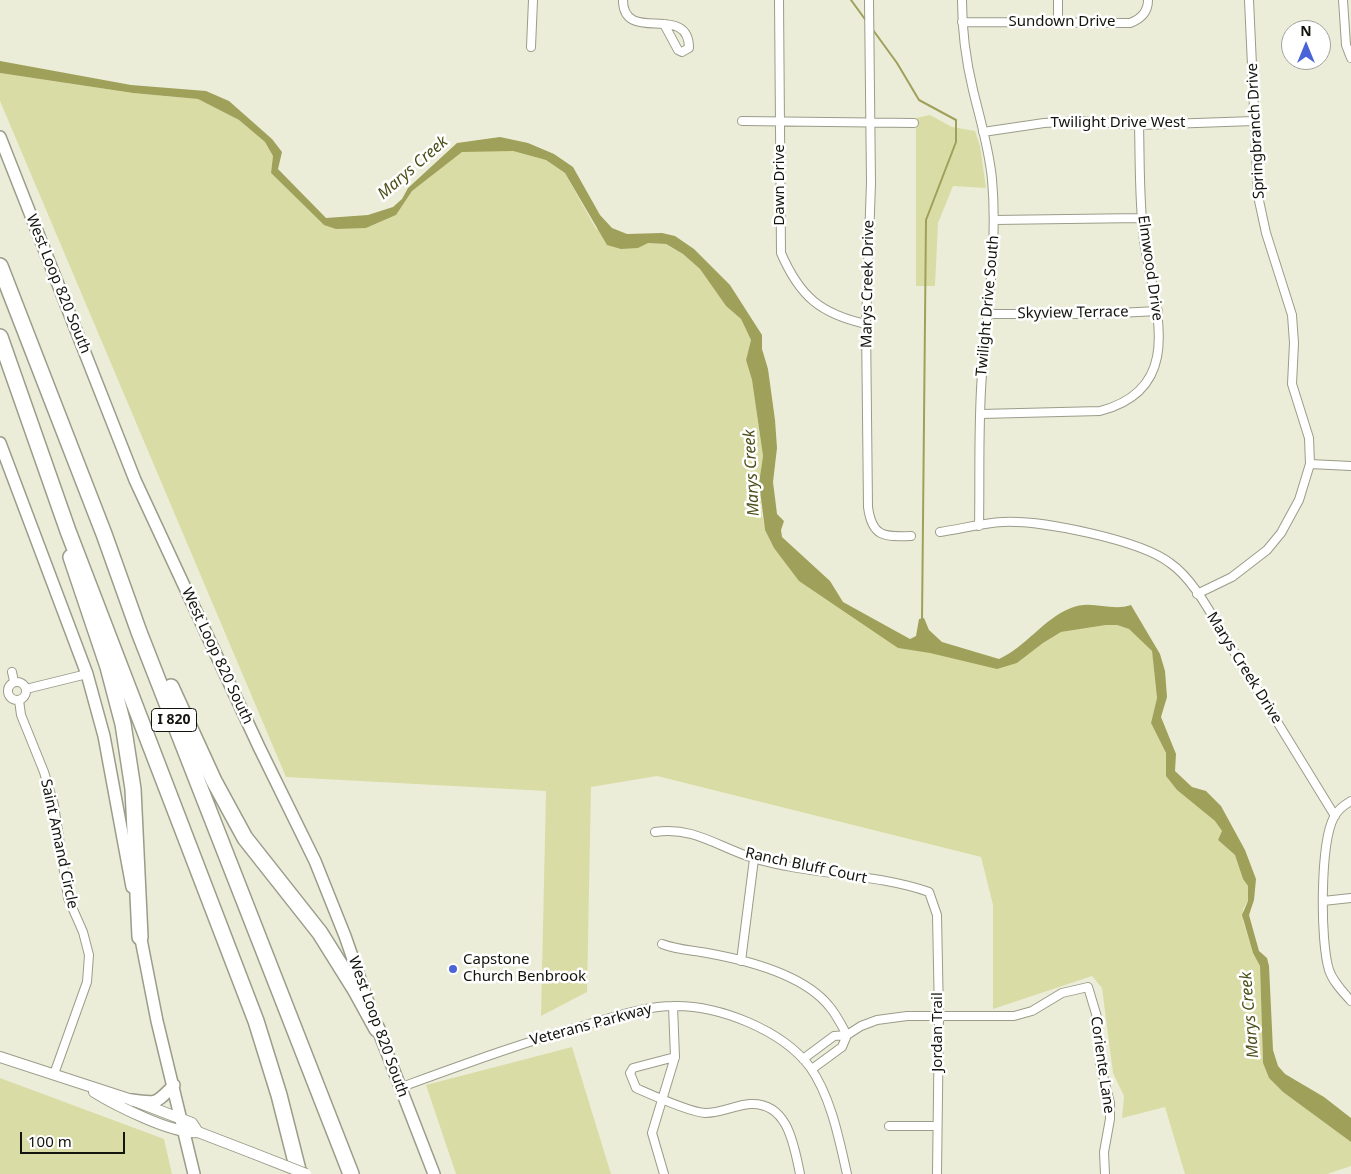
<!DOCTYPE html>
<style>
body{margin:0}
#map{position:relative;width:1351px;height:1174px;overflow:hidden;background:#ecedd9;font-family:"Noto Sans",sans-serif}
canvas{display:block}
.north{position:absolute;left:1281px;top:20px;width:50px;height:50px;box-sizing:border-box;background:#fff;border:1px solid #a1a19e;border-radius:50%;rotate:0deg;font-size:14px;font-weight:700;line-height:20px;text-align:center;color:#13140d}
.north::after{content:'';display:block;margin:auto;width:18px;height:22px;background:#4b63d8;clip-path:polygon(50% 0,100% 100%,50% 72%,0 100%)}
.scale{position:absolute;left:20px;top:1132px;width:105px;height:22px;box-sizing:border-box;border:2px solid #13140d;border-top:0;padding-left:6px;font-size:15px;line-height:18px;white-space:nowrap;color:#13140d;-webkit-text-stroke:4px #fff;paint-order:stroke}
</style>
<div id="map">
<canvas width="1351" height="1174"></canvas>
<div class="north">N</div>
<div class="scale">100 m</div>
</div>
<script>
const ctx = document.querySelector('canvas').getContext('2d');
ctx.lineJoin = 'round';
function paint(path, color) { ctx.fillStyle = color; ctx.fill(path, 'evenodd'); }
function strokePath(path, color, width, dash) { ctx.strokeStyle = color; ctx.lineWidth = width; ctx.lineCap = dash ? 'butt' : 'round'; ctx.setLineDash(dash || []); ctx.stroke(path); }
function label(font, color, halo, rows, align = 'center') {
  ctx.font = font + ' "Noto Sans",sans-serif'; ctx.lineWidth = 5; ctx.setLineDash([]); ctx.textBaseline = 'middle'; ctx.strokeStyle = halo; ctx.fillStyle = color; for (const [text, x, y, turn = 0] of rows) {
    ctx.save(); ctx.translate(x, y); ctx.rotate((+turn || 0) * Math.PI / 180); ctx.textAlign = isNaN(turn) ? turn : align; if (halo) ctx.strokeText(text, 0, 0); ctx.fillText(text, 0, 0); ctx.restore();
  }
}
const green = new Path2D(`
 M0 73 133 93 198 99 239 120 265 142 273 156 271 173 324 225 366 228 396 215 412 191 462 151H513L546 160 565 173 596 229 648 243 665 244 683 254 700 269 726 306 741 319 751 340 746 360 752 380 763 456 759 483 762 515 765 530 774 548 898 648 1017 663 1043 643 1061 632 1106 625H1117L1129 629 1152 651 1157 698 1151 723 1166 753 1167 776 1177 790 1215 821 1222 831 1218 840 1235 855 1243 879 1248 886V901L1243 909V921L1253 953 1260 966 1263 1063 1269 1078 1283 1092 1351 1142V1166L1327 1174H1185L1165 1107 1122 1118 1124 1096 1113 1073 1102 988 1092 976 993 1009V905L981 857 657 776 591 787 587 992 541 1016 546 791 286 777 0 101Z
 M930 115 952 127 975 131 980 146 986 188 953 186 938 223 935 286H916V118Z
 M572 1047 611 1174H456L426 1085Z
 M0 1078 164 1139 172 1174H0Z`);
const water = new Path2D(`
 M0 61 131 85 206 91 229 101 272 139 282 152 278 169 326 218 368 215 393 207 402 199 408 188 457 143 500 137 528 143 554 154 573 167 600 215 612 228 627 234 662 233 675 236 694 249 730 285 762 335V349L768 369 775 420 777 448 773 482 777 514 784 521 781 530 782 537 830 581 843 602 910 639 916 636 919 619 924 618 929 630 942 642 999 659C1026 647 1043 619 1071 608 1091 599 1111 612 1131 605L1160 654 1165 671 1167 697 1161 717 1176 754 1175 771 1192 787 1206 791 1221 806 1245 850 1256 879 1254 900 1249 915 1259 951 1267 958 1269 966 1273 1050 1278 1066 1285 1074 1324 1097 1351 1118V1142L1283 1092 1269 1078 1263 1063 1260 966 1253 953 1242 915 1248 901V886L1243 879 1235 855 1218 840 1222 831 1215 821 1177 790 1166 776V753L1151 723 1157 698 1152 651 1129 629 1117 625H1106L1061 632 1043 643 1017 663 997 669 930 653 898 648 799 581 774 548 765 530 759 483 763 456 752 380 746 360 751 340 741 319 726 306 700 269 683 254 666 244 648 243 638 248 621 249 607 245 565 173 546 160 513 151 462 152 412 191 396 215 366 228 336 229 324 225 271 173 273 156 265 142 239 120 198 99 133 93 0 73Z`);
const stream = new Path2D(`
 M851 0 867 22
 M873 30 897 63 919 100 956 120V142L926 220 922 621`);
const minor = new Path2D(`
 M623 0C623 45 689 2 689 48L682 52 678 50 664 24
 M779 0 781 253C800 297 821 314 866 324
 M869 0 871 183 866 324 868 507C872 537 884 537 911 536
 M962 0C962 30 966 61 973 90 980 119 989 148 992 179 998 245 987 309 982 374 978 425 980 476 979 526
 M1058 0V23
 M1343 0 1346 45 1351 58
 M962 22 1130 23C1141 19 1148 12 1148 0
 M531 47 533 0
 M742 121 914 123
 M983 132 1044 123 1081 121 1139 125 1254 121
 M994 220 1141 218
 M989 314H1098L1158 311
 M981 414 1100 411C1189 388 1153 304 1144 240 1139 202 1140 163 1139 125
 M1310 464 1351 466
 M940 532C961 529 982 523 1003 522 1042 520 1140 540 1170 563 1195 580 1214 620 1230 645 1265 702 1300 759 1335 816
 M1197 594 1232 577 1267 550 1281 533 1299 500 1310 464 1309 438 1292 384 1294 343 1292 315 1266 233 1258 196 1249 0
 M12 672 14 681
 M8 691a9 9 0 1 1 18 0a9 9 0 1 1-18 0Z
 M26 689 87 674
 M19 700 21 715 44 772 54 805 68 898 83 932 89 955 87 982 54 1074
 M1351 801C1344 805 1338 809 1334 817 1320 843 1320 941 1329 970 1333 982 1343 992 1351 1001
 M655 832C693 826 718 847 753 858 808 875 875 873 929 892L937 915 939 1016 937 1174
 M1323 901 1351 898
 M662 944C678 950 691 950 707 953 746 960 803 974 829 1006 836 1014 842 1026 847 1035
 M741 961 754 859
 M675 1057 633 1068 630 1073 636 1088C652 1095 689 1112 705 1113 722 1113 735 1105 750 1104 788 1102 794 1145 800 1174
 M803 1059 834 1036 847 1035 861 1026 877 1020 907 1016H1014L1032 1011 1062 993 1088 987 1097 1017 1100 1064 1110 1103V1119L1104 1152 1105 1174
 M812 1069 842 1047 847 1035
 M399 1088C462 1065 524 1042 589 1024 616 1017 645 1006 673 1006 719 1005 782 1030 810 1067 831 1097 839 1139 847 1174
 M889 1126H937
 M664 1174 652 1133 675 1057 673 1006`);
const tertiary = new Path2D(`
 M0 1057 132 1100 192 1123 198 1132
 M94 1092C115 1105 174 1135 198 1132L250 1152`);
const secondary = new Path2D(`
 M0 137 135 480 259 747 315 861 345 936 368 1002
 M0 443 87 674 104 736 132 887
 M139 929 157 1021 194 1174
 M375 1022 434 1174
 M132 1100C158 1104 156 1103 174 1085`);
const motorway = new Path2D(`
 M0 266 104 534 139 632 351 1174
 M0 337 68 531 256 1021 279 1095 299 1174
 M71 557 108 667 123 724 133 789 140 937
 M171 687 214 781 245 838 320 933 355 989 377 1029`);
const tertiaryBridge = new Path2D(`
 M250 1152 306 1174`);
const markers = [
 [453,969,5,"#4b63d8"]
];
const shields = [
 [174,720,45]
];
const shieldNames = [
 ["I 820",174,720]
];
const streetNames = [
 ["Sundown Drive",1062,22],
 ["Twilight Drive West",1118,123],
 ["Springbranch Drive",1256,131,-93],
 ["Dawn Drive",780,185,-90],
 ["Elmwood Drive",1150,268,82],
 ["West Loop 820 South",58,284,68],
 ["Marys Creek Drive",868,284,-89],
 ["Twilight Drive South",988,306,-85],
 ["Skyview Terrace",1073,313,-1],
 ["West Loop 820 South",217,656,65],
 ["Marys Creek Drive",1244,668,58],
 ["Saint Amand Circle",59,844,78],
 ["Ranch Bluff Court",806,866,12],
 ["Veterans Parkway",591,1025,-15],
 ["West Loop 820 South",378,1027,70],
 ["Jordan Trail",938,1032,-90],
 ["Coriente Lane",1102,1065,82]
];
const poiNames = [
 ["Capstone",463,960],
 ["Church Benbrook",463,977]
];
const waterNames = [
 ["Marys Creek",413,168,-41],
 ["Marys Creek",752,473,-93],
 ["Marys Creek",1250,1015,-95]
];
paint(green, '#dadca5');
paint(water, '#9fa059');
strokePath(stream, '#9fa059', 2);
strokePath(minor, '#9b9c89', 10);
strokePath(tertiary, '#9b9c89', 12);
strokePath(secondary, '#9b9c89', 14);
strokePath(motorway, '#9b9c89', 18);
strokePath(minor, '#fff', 8);
strokePath(tertiary, '#fff', 10);
strokePath(secondary, '#fff', 11);
strokePath(motorway, '#fff', 15);
strokePath(tertiaryBridge, '#9b9c89', 12, []);
strokePath(tertiaryBridge, '#fff', 10);
for (const [x, y, r, color] of markers) { const dot = new Path2D(); dot.arc(x, y, r, 0, 2 * Math.PI); ctx.fillStyle = color; ctx.fill(dot); strokePath(dot, '#fff', 2); }
for (const [x, y, w] of shields) { const box = new Path2D(); box.roundRect(x - w / 2, y - 11.5, w, 23, 4); ctx.fillStyle = '#fff'; ctx.fill(box); strokePath(box, '#13140d', 1); }
label('bold 14px', '#13140d', null, shieldNames);
label('15px', '#13140d', '#fff', streetNames);
label('15px', '#13140d', '#fff', poiNames, 'left');
label('italic 16px', '#4d4e18', '#fff', waterNames);
</script>
